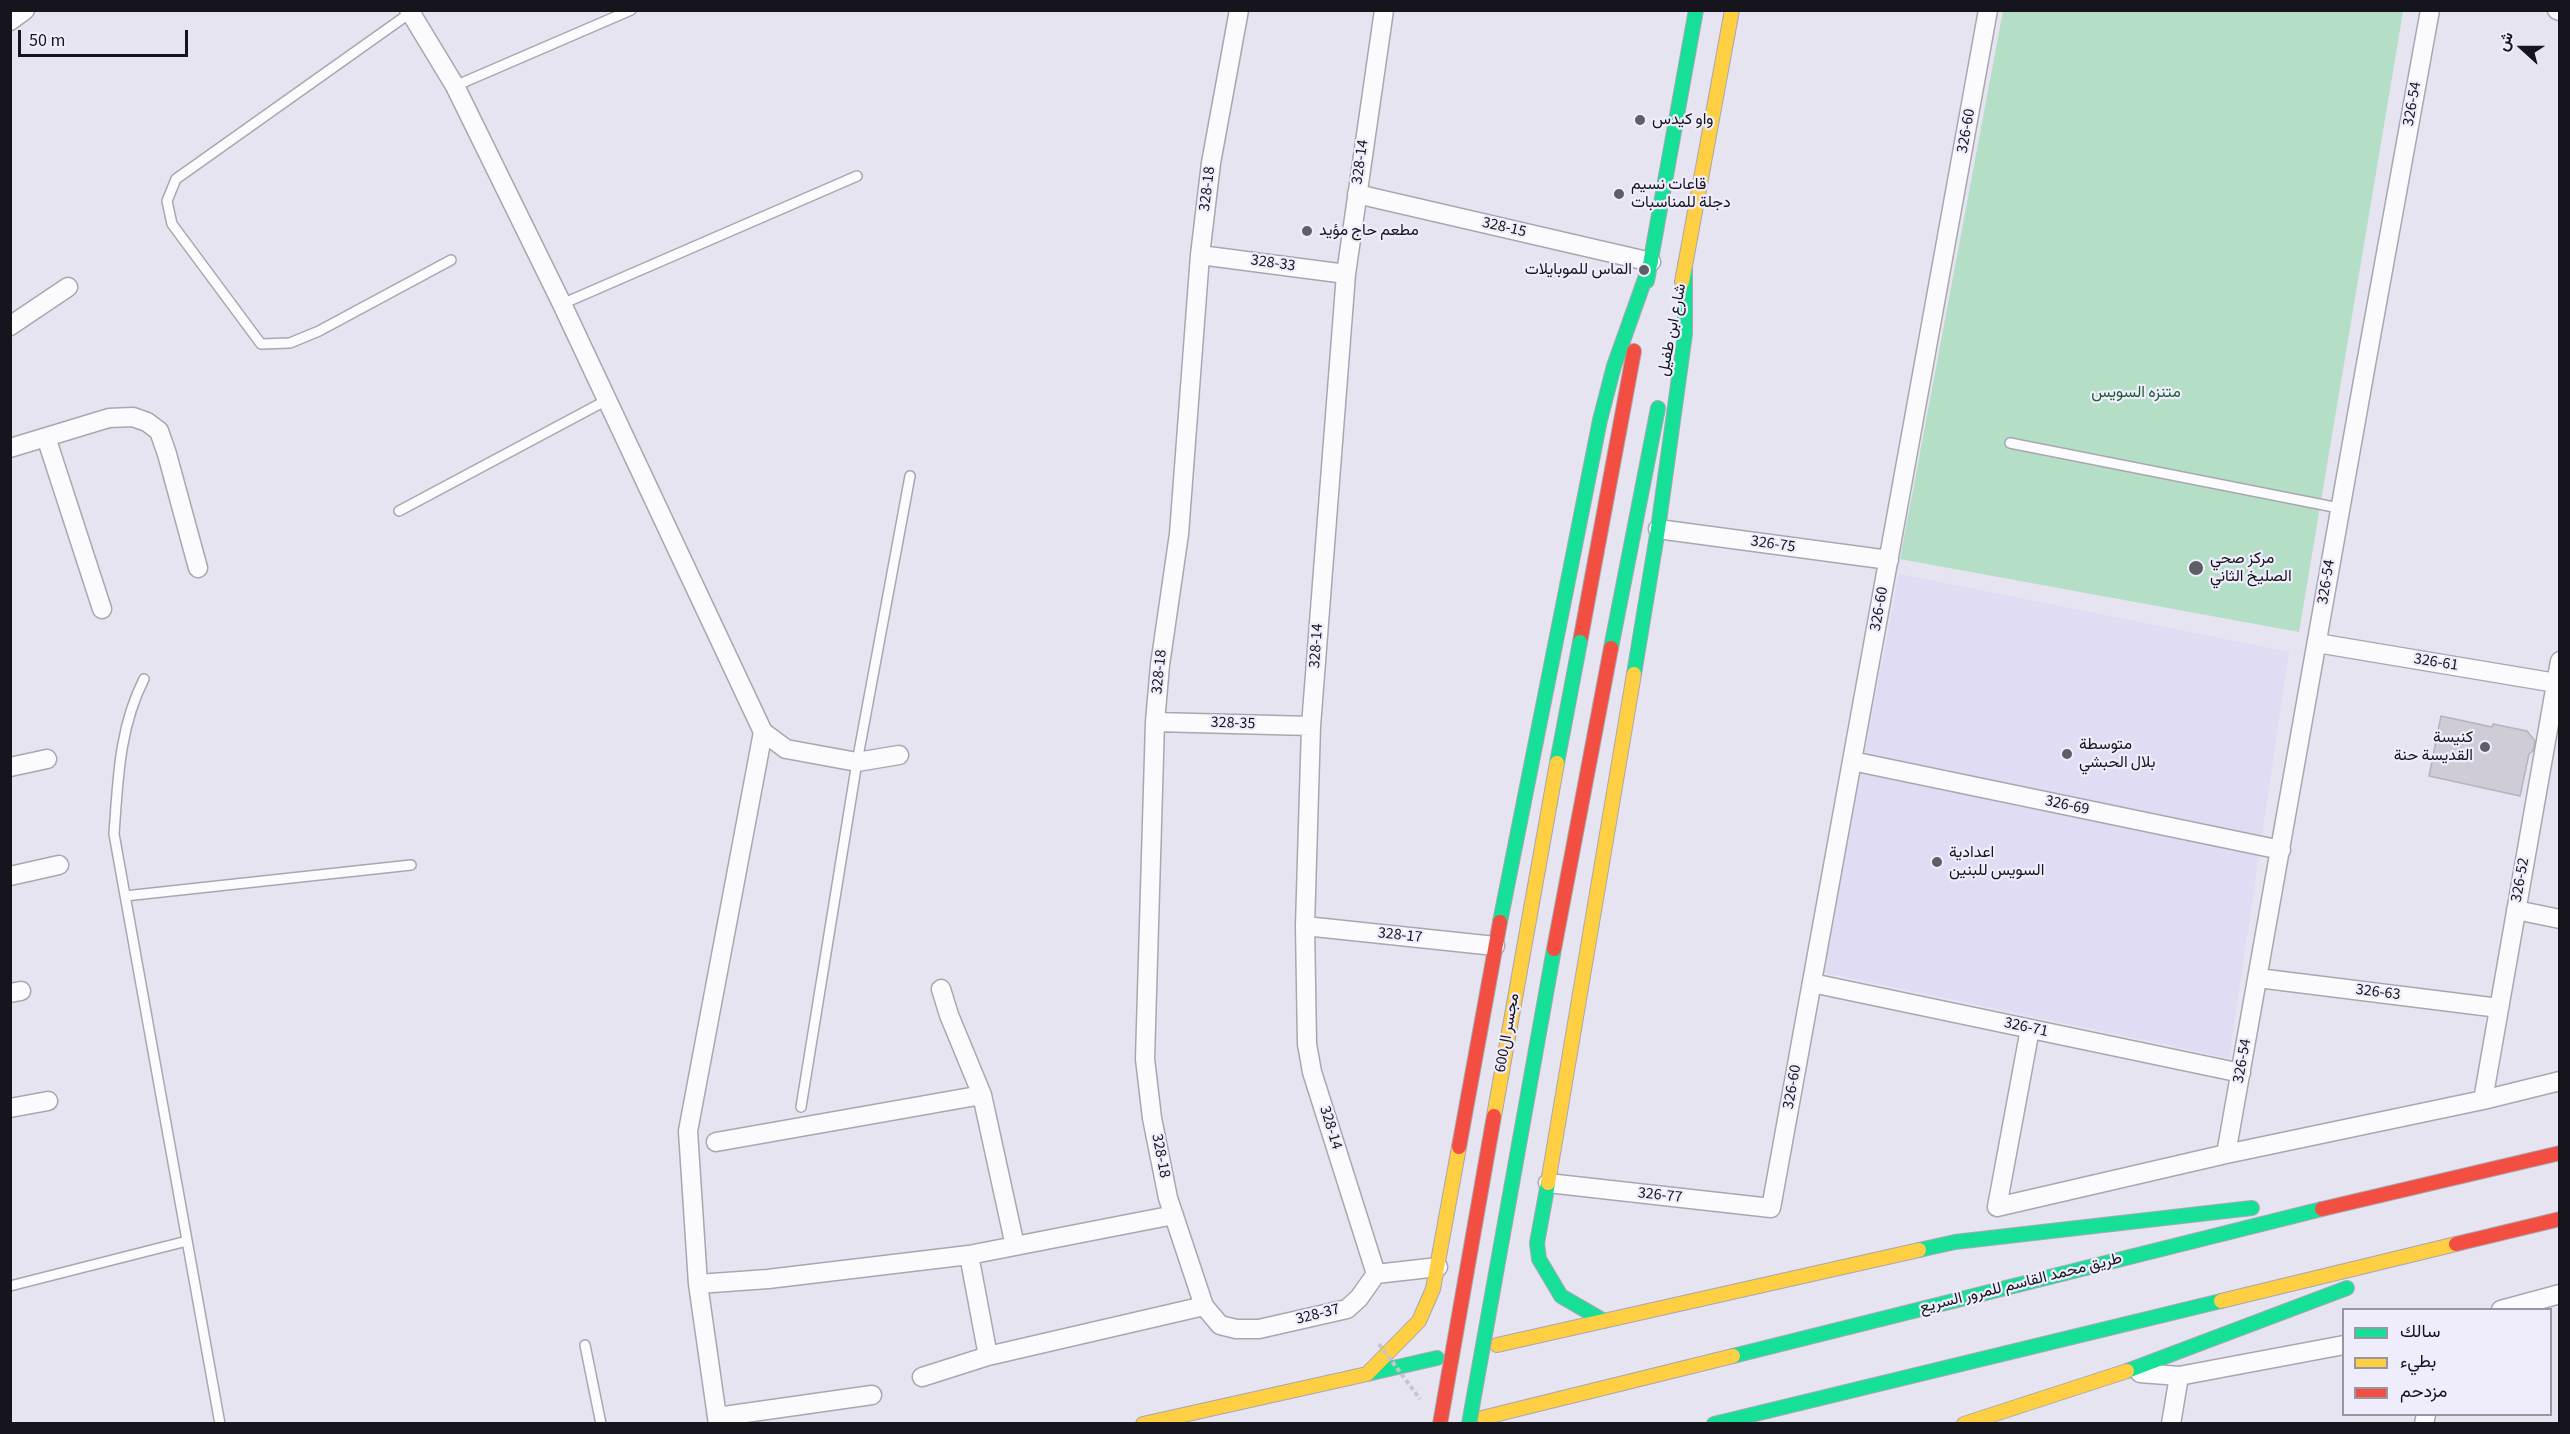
<!DOCTYPE html>
<meta charset="utf-8">
<style>
body{margin:0}
#map{position:relative;width:2570px;height:1434px;overflow:hidden;background:#e6e4f1;font-family:"Source Sans 3",Vazirmatn,sans-serif}
canvas{display:block}
.frame{position:absolute;inset:0;border:12px solid #16141c;pointer-events:none}
.legend{position:absolute;left:2342px;top:1308px;width:210px;height:108px;box-sizing:border-box;background:#efedfb;border:2px solid #9896a2;margin:0;padding:8px 10px;list-style:none;font-size:18px;color:#16141c}
.legend li{display:flex;align-items:center;gap:12px;height:30px}
.legend b{width:30px;border:2px solid #9896a2}
.north{position:absolute;left:2492px;top:18px;width:60px;height:60px;-webkit-text-stroke:4px #efedfb;paint-order:stroke;rotate:291deg;font-size:16px;font-weight:700;line-height:24px;text-align:center;color:#16141c}
.north::after{content:'';display:block;margin:auto;width:21px;height:27px;background:#16141c;clip-path:polygon(50% 0,100% 100%,50% 72%,0 100%)}
.scale{position:absolute;left:18px;top:30px;width:170px;height:27px;box-sizing:border-box;border:3px solid #16141c;border-top:0;padding-left:8px;font-size:18px;line-height:21px;white-space:nowrap;color:#16141c;-webkit-text-stroke:4px #efedfb;paint-order:stroke}
</style>
<div id="map">
<canvas width="2570" height="1434"></canvas>
<div class="frame"></div>
<ul class="legend">
<li><b style="height:8px;background:#16e098"></b>سالك</li>
<li><b style="height:8px;background:#ffcf43"></b>بطيء</li>
<li><b style="height:8px;background:#f24e42"></b>مزدحم</li>
</ul>
<div class="north">ش</div>
<div class="scale">50 m</div>
</div>
<script>
const ctx = document.querySelector('canvas').getContext('2d');
ctx.lineJoin = 'round';
function paint(path, color) { ctx.fillStyle = color; ctx.fill(path, 'evenodd'); }
function strokePath(path, color, width, dash) { ctx.strokeStyle = color; ctx.lineWidth = width; ctx.lineCap = dash ? 'butt' : 'round'; ctx.setLineDash(dash || []); ctx.stroke(path); }
function label(font, color, halo, rows, align = 'center') {
  ctx.font = font + ' "Source Sans 3",Vazirmatn,sans-serif'; ctx.lineWidth = 4.5; ctx.setLineDash([]); ctx.textBaseline = 'middle'; ctx.strokeStyle = halo; ctx.fillStyle = color; for (const [text, x, y, turn = 0] of rows) {
    ctx.save(); ctx.translate(x, y); ctx.rotate((+turn || 0) * Math.PI / 180); ctx.textAlign = isNaN(turn) ? turn : align; if (halo) ctx.strokeText(text, 0, 0); ctx.fillText(text, 0, 0); ctx.restore();
  }
}
const built = new Path2D(`
 M1899 574 2289 652 2229 1058 1822 972Z`);
const green = new Path2D(`
 M2395 10 2403 12 2299 632 1900 559 2003 11Z`);
const building = new Path2D(`
 M2441 716 2492 727 2493 724 2527 731 2535 741 2533 751 2529 754 2520 796 2429 776Z`);
const lane = new Path2D(`
 M410 13 176 179 167 201 172 224 261 344 290 343 319 331 451 260
 M455 86 631 10
 M562 304 857 176
 M2010 443 2339 508
 M399 511 607 400
 M144 679C119 728 118 780 114 834L220 1424
 M125 896 411 865
 M801 1107 857 762 910 476
 M10 1286 187 1241
 M585 1345 601 1424`);
const street = new Path2D(`
 M409 10 455 86 562 304 763 732 786 749 857 762 899 755
 M1239 10 1211 163 1200 255 1179 534 1160 665 1155 722 1145 1059 1152 1118 1168 1198 1204 1306 1220 1325 1236 1329H1259L1347 1309 1359 1298 1376 1274 1438 1267
 M2557 10 2560 11
 M10 21 25 10
 M1357 194 1651 262
 M1200 255 1346 274
 M10 326 68 287
 M46 437 102 609
 M10 448 109 418 133 417 147 422 159 431 167 454 198 568
 M1658 529 1889 560
 M2317 643 2556 683
 M1155 722 1311 726
 M1852 761 2281 850
 M10 767 47 759
 M10 876 59 865
 M2516 910 2560 919
 M1305 926 1495 946
 M2258 978 2499 1008
 M1812 983 2241 1073
 M941 989 949 1015 982 1095
 M10 993 21 991
 M2030 1029 1997 1207 2226 1154 2483 1100 2560 1081
 M2483 1100 2560 661
 M10 1108 48 1101
 M716 1142 982 1095 1015 1246
 M2226 1154C2294 773 2360 391 2430 10
 M1548 1183 1771 1208 1988 10
 M969 1255 988 1356 1204 1306
 M1376 1274 1312 1072 1307 1044 1305 926 1311 726 1346 274 1384 10
 M698 1284 768 1279 969 1255 1174 1215
 M2501 1310 2560 1294
 M2140 1373 2179 1376 2344 1345
 M922 1377 988 1356
 M717 1417 872 1395
 M718 1424 698 1284 688 1131 763 732
 M2171 1424 2179 1376
 M2424 1424 2426 1414`);
const fast = new Path2D(`
 M1647 281 1696 10
 M1611 648 1658 408
 M1634 674 1658 529 1685 334V265
 M1500 922 1600 420 1614 366 1651 262
 M1548 1183 1537 1243 1539 1259 1561 1296 1604 1321
 M1919 1250 1955 1242 2252 1208
 M1733 1356 2322 1209
 M2127 1371 2347 1288
 M1367 1374 1437 1358
 M1714 1424 2221 1301`);
const slow = new Path2D(`
 M1682 282 1732 10
 M1548 1183 1634 674
 M2221 1301 2456 1244
 M1497 1345 1919 1250
 M1482 1418 1733 1356
 M1143 1424 1367 1374 1419 1321 1433 1289 1459 1147
 M1964 1424 2127 1371`);
const jam = new Path2D(`
 M1580 642 1634 351
 M1459 1147 1500 922
 M2322 1209 2560 1153
 M2456 1244 2560 1219`);
const pathBridge = new Path2D(`
 M1379 1344 1420 1399`);
const fastBridge = new Path2D(`
 M1557 763 1580 642
 M1469 1424 1554 949`);
const slowBridge = new Path2D(`
 M1494 1116 1557 763`);
const jamBridge = new Path2D(`
 M1554 949 1611 648
 M1440 1424 1494 1116`);
const markers = [
 [1640,120,6,"#5f5d67"],
 [1619,194,6,"#5f5d67"],
 [1307,231,6,"#5f5d67"],
 [1644,270,6,"#5f5d67"],
 [2196,568,8,"#5f5d67"],
 [2485,747,6,"#5f5d67"],
 [2067,754,6,"#5f5d67"],
 [1937,862,6,"#5f5d67"]
];
const streetNames = [
 ["326-54",2413,104,-80],
 ["326-60",1967,131,-80],
 ["328-14",1361,162,-82],
 ["328-18",1208,189,-83],
 ["328-15",1504,228,13],
 ["328-33",1273,264,8],
 ["شارع ابن طفيل",1673,330,-79],
 ["326-75",1773,545,8],
 ["326-54",2327,582,-81],
 ["326-60",1880,609,-80],
 ["328-14",1317,646,-86],
 ["326-61",2436,663,9],
 ["328-18",1160,672,-84],
 ["328-35",1233,724,2],
 ["326-69",2067,806,12],
 ["326-52",2521,880,-80],
 ["328-17",1400,936,6],
 ["326-63",2378,993,7],
 ["326-71",2026,1028,12],
 ["مجسر ال600",1508,1033,-80],
 ["326-54",2243,1061,-80],
 ["326-60",1793,1087,-80],
 ["328-14",1330,1128,73],
 ["328-18",1160,1156,79],
 ["326-77",1660,1196,6],
 ["طريق محمد القاسم للمرور السريع",2021,1284,-14],
 ["328-37",1318,1315,-14]
];
const poiNames = [
 ["واو كيدس",1652,120],
 ["قاعات نسيم",1631,185],
 ["دجلة للمناسبات",1631,203],
 ["مطعم حاج مؤيد",1319,231],
 ["الماس للموبايلات",1632,270,"right"],
 ["مركز صحي",2210,559],
 ["الصليخ الثاني",2210,577],
 ["كنيسة",2473,738,"right"],
 ["القديسة حنة",2473,756,"right"],
 ["متوسطة",2079,745],
 ["بلال الحبشي",2079,763],
 ["اعدادية",1949,853],
 ["السويس للبنين",1949,871]
];
const parkNames = [
 ["متنزه السويس",2136,393]
];
paint(built, '#e0dcf3');
paint(green, '#b5dec6');
paint(building, '#cfccd6');
strokePath(building, '#b6b3bd', 1.5);
strokePath(lane, '#a8a7b0', 12);
strokePath(street, '#a8a7b0', 21);
strokePath(fast, '#a8a7b0', 16);
strokePath(slow, '#a8a7b0', 16);
strokePath(jam, '#a8a7b0', 16);
strokePath(lane, '#fbfbfd', 9);
strokePath(street, '#fbfbfd', 18);
strokePath(fast, '#16e098', 14);
strokePath(slow, '#ffcf43', 14);
strokePath(jam, '#f24e42', 14);
strokePath(fastBridge, '#a8a7b0', 16, []);
strokePath(slowBridge, '#a8a7b0', 16, []);
strokePath(jamBridge, '#a8a7b0', 16, []);
strokePath(pathBridge, '#c6c5c9', 4, [4.5, 3]);
strokePath(fastBridge, '#16e098', 14);
strokePath(slowBridge, '#ffcf43', 14);
strokePath(jamBridge, '#f24e42', 14);
for (const [x, y, r, color] of markers) { const dot = new Path2D(); dot.arc(x, y, r, 0, 2 * Math.PI); ctx.fillStyle = color; ctx.fill(dot); strokePath(dot, '#efedfb', 2); }
label('16px', '#16141c', '#efedfb', streetNames);
label('16px', '#16141c', '#efedfb', poiNames, 'left');
label('16px', '#205d36', '#efedfb', parkNames);
</script>
